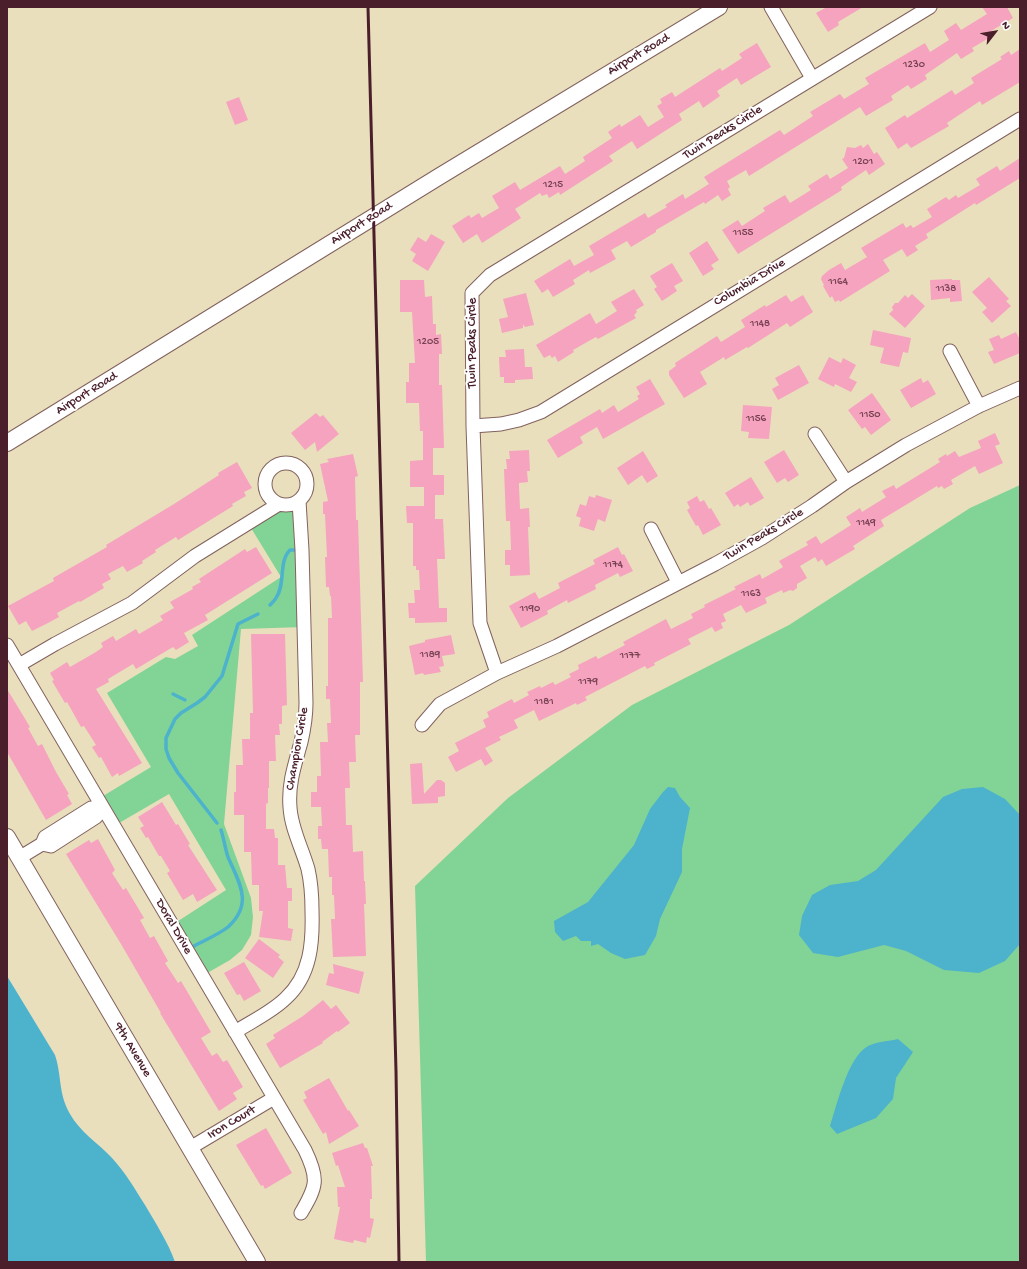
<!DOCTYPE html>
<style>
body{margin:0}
#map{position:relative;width:1027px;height:1269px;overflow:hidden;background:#e9dfbc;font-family:"Gochi Hand",sans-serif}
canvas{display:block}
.frame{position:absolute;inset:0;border:8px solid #4a1f2b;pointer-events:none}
.north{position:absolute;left:975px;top:12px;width:40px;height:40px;-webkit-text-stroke:3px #fff;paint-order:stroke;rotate:59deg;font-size:11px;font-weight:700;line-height:16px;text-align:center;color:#4a1f2b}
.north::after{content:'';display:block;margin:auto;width:14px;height:18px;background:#4a1f2b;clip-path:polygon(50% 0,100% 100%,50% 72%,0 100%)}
</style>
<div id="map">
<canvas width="1027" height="1269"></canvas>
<div class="frame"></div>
<div class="north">N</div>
</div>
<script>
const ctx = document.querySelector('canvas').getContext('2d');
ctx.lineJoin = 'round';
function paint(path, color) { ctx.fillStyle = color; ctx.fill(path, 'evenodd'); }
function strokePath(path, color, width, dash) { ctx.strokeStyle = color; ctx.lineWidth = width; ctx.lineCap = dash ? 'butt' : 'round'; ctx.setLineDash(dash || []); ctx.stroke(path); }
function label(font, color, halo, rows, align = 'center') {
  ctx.font = font + ' "Gochi Hand",sans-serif'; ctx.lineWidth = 4; ctx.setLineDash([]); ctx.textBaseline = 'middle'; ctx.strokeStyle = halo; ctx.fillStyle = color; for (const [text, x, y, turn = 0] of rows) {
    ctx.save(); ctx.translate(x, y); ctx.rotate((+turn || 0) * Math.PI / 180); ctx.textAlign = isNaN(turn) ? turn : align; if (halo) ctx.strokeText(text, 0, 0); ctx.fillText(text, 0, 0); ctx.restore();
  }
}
const green = new Path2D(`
 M1020 485V1262H426L415 886 508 798 632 705 789 625 970 508Z
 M296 503 304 627 241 629 224 824 251 898 253 917 251 935 242 950 230 960 202 976 172 925 226 890 169 794 114 826 98 799 151 767 107 693 166 657 175 659 198 646 192 635 281 577 248 523 282 505H289Z`);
const water = new Path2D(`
 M668 787 675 788 680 797 690 808 682 849V872L660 919 656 936 645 955 625 959 611 953 598 944 591 946V941H581L576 936 563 941 555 932 554 921 588 902 634 845 650 809 663 792Z
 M983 787 1005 799 1020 815V944L1005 961 979 973 944 970 906 951 884 945 838 957 813 953 799 935 802 916 812 895 830 885 858 881 876 870 943 797 962 789Z
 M7 976 55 1055C62 1076 58 1093 70 1114 80 1132 98 1143 112 1158 125 1172 135 1189 145 1205 156 1224 168 1242 175 1262H7Z
 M898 1039 913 1052 896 1078 893 1099 876 1118 837 1134 830 1126C837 1104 848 1057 868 1046 875 1042 890 1041 898 1039Z`);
const stream = new Path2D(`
 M270 605C272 603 275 600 276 598 286 584 278 562 290 550H299
 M173 694 185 700
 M217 823 178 773 169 758 166 749V738L175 719 181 713 197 703 205 697 222 676 238 624 258 614
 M190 948C201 942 218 935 228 927 254 903 239 883 228 857 225 848 224 839 221 830`);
const building = new Path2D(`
 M827 7H863L838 22 839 25 828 32 816 13Z
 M982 7H1007L1013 18 991 31 994 35 972 48 974 51 961 59 957 53 925 75 927 79 911 89 908 85 891 96 893 100 866 116 860 107 749 176 746 170 727 181 730 187 728 189 731 195 722 201 718 195 705 204 704 202 656 230V232L631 247 627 241 611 250 616 259 590 273 589 270 573 280 575 284 553 297 548 289 542 293 534 281 570 259 574 266 594 255 589 246 645 213 648 218 667 207 665 205 683 194 685 199 709 184 704 177 780 130 784 135 813 116 810 112 840 94 844 99 869 84 865 78 925 43 930 52 949 40 944 31 956 23 961 30 987 14Z
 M757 43 771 67 741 85 737 78 717 91 720 96 703 108 699 101 679 114 682 120 637 149 632 141 609 156 613 161 560 195 559 192 549 198 547 194 542 196 540 193 515 209 521 218 482 243 477 234 463 243 452 226 469 215 471 218 479 213 482 218 499 208 492 196 515 182 520 190 560 166 565 174 585 161 583 157 612 138 608 132 620 124 621 127 640 115 648 127 664 117 657 106 662 103 660 99 672 92 675 97 720 68 722 71 742 58 739 54Z
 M1020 49V82L982 105 980 101 947 123 949 126 911 148 907 143 898 149 885 128 905 115 907 118 952 90 955 95 974 83 971 78 1002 59 1000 57 1009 51 1011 55Z
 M239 97 248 120 235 125 226 102Z
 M868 144 874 154 877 152 885 164 869 175 866 170 841 187 842 190 738 254 722 230 738 220 742 226 765 211 763 208 785 195 790 203 811 190 808 186 827 174 830 179 848 168 842 159 844 158 847 147 855 148 861 145 863 148Z
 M1020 158V178L976 205 975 203 926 234 928 238 915 246 918 250 907 257 902 249 883 260 890 271 840 302 839 300 835 302 832 296 830 298 823 286 824 285 821 279 822 276 829 270 841 263 845 270 867 257 861 248 903 223 906 228 911 225 913 228 932 217 927 209 946 197 949 200 956 195 958 198 980 185 976 179 997 166 1000 171Z
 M431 234 445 242 428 271 412 261 416 254 410 250 418 237 426 242Z
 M707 241 719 260 711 265 714 269 703 276 689 253Z
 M672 263 683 281 674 286 677 291 662 301 654 289 657 287 650 276Z
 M989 277 1009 299 1006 301 1011 306 992 323 982 312 987 308 972 292Z
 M952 279V280H960L962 301 950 302V298L931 300 930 280Z
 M400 280H424L425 297 432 296 433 324H436V335L441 334 442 354H439V385H442L444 448H433V475H444V495H435V519H443L445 559H437L439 608H447V622L415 623V618H409L408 603H415L414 590H420L419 570H416V566H413V523H407L406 506H424V487H410V461L423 460V431H420L419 403H406V382H409V363H415L412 312H400Z
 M634 289 644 305 636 310 637 312 634 315 636 318 598 339 596 337 573 350 574 352 558 362 555 356 552 358 550 355 544 358 536 345 590 313 596 324 617 311 611 302Z
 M526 293 534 325 525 327 523 324V328L502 333 499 319 508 317 503 299Z
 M912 294 925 306 905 328 889 314 893 310 892 307 895 303H898L905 295 908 298Z
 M786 295 791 302 803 295 813 312 790 327 787 323 748 348 747 347 725 360 724 357 700 372 707 384 684 398 669 375V371L676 366 675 363 717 336 721 342 745 327 741 320 765 305 766 307Z
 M873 330 911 338 908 353 903 352 899 367 880 363 884 348 870 345Z
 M1016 332 1020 340V353L994 364 988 352 994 350 989 339 999 335 1001 339Z
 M524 349 525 367H532L533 379 515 380V383H504V377H500L499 357H506L505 350Z
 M829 357 841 363 843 358 856 365 849 378 857 382 851 392 835 384 834 387 818 379Z
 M799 365 809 383 778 400 772 389 779 385 775 378Z
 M921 378 923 383 928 380 936 394 911 408 900 390Z
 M650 379 665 404 603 439 597 427 580 437 583 443 558 458 547 440 600 409 602 413 614 405 618 412 639 399 637 396 640 394 636 387Z
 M872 393 891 420 871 435 865 427 862 429 848 410Z
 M743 405 772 407 769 439 748 438 749 432 741 431Z
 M316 413 320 417 323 415 339 434 317 452 315 442 305 450 291 433Z
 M995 433 1000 444 995 446 1003 463 979 474 975 466 951 480 953 484 944 489 942 486 938 488 937 486 881 520 884 526 853 546 855 549 826 566 822 559 818 562 815 557 800 566 807 578 797 584V588L793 591 790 590 783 593 782 590 765 598 767 603 746 613 741 605 723 614 726 621 721 623 723 628 715 632 712 627 688 639 691 644 654 663 655 665 647 669 645 666 585 697 587 700 577 705 576 703 539 721 534 710 514 720 518 728 499 737 501 740 485 748 493 761 485 766 481 759 456 772 448 757 459 751 455 743 486 727 483 720 489 717 487 712 512 699 514 703 529 695 527 692 540 686 541 688 553 682 555 685 571 677 569 674 579 669 578 665 596 656 598 659 625 645 623 642 666 619 671 629 693 618 691 614 705 607 704 605 736 589 734 587 760 574 762 579 783 567 779 561 808 545 806 542 816 536 821 544 851 525 846 517 860 508 862 512 886 497 882 491 894 485 896 489 940 462 938 459 946 454 947 456 955 451 959 457 981 448 978 441Z
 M529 450 530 471H527L528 482 519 483V486L520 509 529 508 530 527H528L530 575 510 576V565H505V550H511L510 521H506L504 469H507L506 459H510L509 451Z
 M784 450 799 475 788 482 785 478 777 483 764 462Z
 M643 451 658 476 647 483 642 475 628 485 617 468Z
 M353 454 358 476 355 477 356 520H358L363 682H360V735H355L356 762H349L350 788H345L346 825H352L353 852 363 851 364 881H365L366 904H364L366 956 333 957 331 919H335L334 895H332V877H329L328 849H322L321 839H318V826H322L321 807H311V792H317V776H321L320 742H328L327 723H331L330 699H326V686H328V618H332L331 596H330L329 587H326L325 557H327L325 514H323V502L328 501 320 464 329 462 327 459Z
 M237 462 252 488 244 492 246 496 232 504 233 506 178 540 176 537 155 550 156 552 142 561 143 563 127 572 123 566 108 574 111 579 102 584 104 588 80 602 79 601 57 613 59 617 48 623 32 631 26 621 19 625 8 606 54 581 53 578 107 547 106 545 174 504 219 475 218 473Z
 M751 477 764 498 750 506 748 502 740 507 738 504 734 507 725 493Z
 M596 495 612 500 605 522 598 519 594 531 579 526 581 518 576 516 580 504 586 506 589 496 595 498Z
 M697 496 700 502 704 500 709 509 711 508 721 525 703 535 698 525 696 526 687 510 690 508 687 502Z
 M256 547 272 573 205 615 208 620 184 633 189 642 176 650 173 647 136 669 133 664 108 679 109 682 96 689 142 763 119 776 118 773 112 777 101 757 99 758 92 747 96 745 84 726 81 727 67 702 65 703 52 681 54 680 50 673 67 662 70 667 96 652 103 647 101 643 113 636 116 641 136 629 139 634 163 620 160 616 174 608 170 602 193 589 192 587 201 582 199 579 245 549 247 552Z
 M618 547 622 555 624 554 633 571 620 577 618 573 595 585 596 589 568 603 567 600 547 611 548 614 521 628 509 606 535 592 539 599 560 588 558 583 595 564 593 560Z
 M251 634H285L287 705 282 706V724H279L280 735H275L276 761H269V788H268V803L266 804V829H274L275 838H278V865H285L287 888H292V901H288V928L293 929 291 941 259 937 263 911H259V885H252L251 852H244V815H234V792H236V765H243L242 739H250V713H253Z
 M451 635 455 654 442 656 444 666 439 667 441 672 424 675 423 673 415 675 409 646 425 642V640Z
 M7 689 30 727 28 728 38 746 42 744 56 772 69 794 67 795 72 804 46 820 7 752Z
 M422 763 424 794 437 780H441L445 783V796L438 797V803L412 804 410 764Z
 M162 802 176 825 178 824 190 844 188 845 217 890 197 902 193 894 183 900 167 873 170 871 161 856H159L148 837 146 838 140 828 144 826 138 817Z
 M98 839 115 870 112 873 123 890 126 888 144 918 140 920 150 938 154 936 168 961 165 963 178 983 181 981 211 1032 201 1038 212 1056 217 1053 223 1062 227 1060 243 1087 233 1093 237 1099 219 1111 160 1013H161L121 944 66 854 89 840 91 843Z
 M259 939 280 955 278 957 284 962 273 978 245 958Z
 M244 962 261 991 244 1001 240 994 237 995 224 973Z
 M333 964 364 972 359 994 326 985 329 973 334 974Z
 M323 1000 331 1009 336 1005 350 1023 338 1032 337 1031 322 1042 323 1043 280 1068 266 1044 275 1038 273 1035 303 1016Z
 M329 1078 348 1111 349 1110 359 1126 329 1144 326 1132 323 1134 303 1100 307 1098 304 1092Z
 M266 1128 292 1173 265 1189 263 1185 261 1186 236 1145Z
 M363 1143 365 1148H367L373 1166H371L372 1199H370V1218L374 1219 370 1238 367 1237 366 1243 354 1240 353 1243 334 1239 340 1207H338L337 1187H345L338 1165 336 1166 332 1153Z`);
const minor = new Path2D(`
 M771 7 812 78
 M950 351 979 406
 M473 426 501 424 519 420 541 412 1020 119
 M815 434 846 482
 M265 484a21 21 0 1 1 42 0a21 21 0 1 1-42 0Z
 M651 529 678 582
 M7 645 305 1150C319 1179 317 1186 301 1213
 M19 665 55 644 132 603 195 556 279 504
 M497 673 480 623 473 426 472 293 490 275 930 7
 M422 725 440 704 497 673 557 646 715 564 762 538 812 506 846 482 906 445 979 406 1020 388
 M42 844 45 837 91 808H103
 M42 844 51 846 96 817 103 808
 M19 858 42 844
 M235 1032C252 1021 272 1012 286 998 311 975 313 942 312 911 312 897 311 882 308 869 302 848 291 828 290 807 288 784 295 764 301 742 304 729 306 716 306 703L302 550 299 501
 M190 1148 274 1098`);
const major = new Path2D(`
 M7 443 440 176 719 7
 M7 837 257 1262`);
const rail = new Path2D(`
 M368 7 396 1071 399 1262`);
const numberNames = [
 ["1230",914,65],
 ["1201",863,162],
 ["1215",553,185],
 ["1155",743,233],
 ["1164",838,282],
 ["1138",946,289],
 ["1148",760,324],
 ["1205",428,342],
 ["1150",870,415],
 ["1156",756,419],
 ["1149",866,523],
 ["1174",613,565],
 ["1163",751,594],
 ["1190",530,609],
 ["1189",430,655],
 ["1177",630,656],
 ["1179",588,682],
 ["1181",544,702]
];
const streetNames = [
 ["Airport Road",639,55,-31],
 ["Twin Peaks Circle",723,133,-32],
 ["Airport Road",362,224,-32],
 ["Columbia Drive",750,283,-31],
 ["Twin Peaks Circle",473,343,-90],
 ["Airport Road",87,394,-32],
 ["Twin Peaks Circle",764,535,-31],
 ["Champion Circle",298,749,-80],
 ["Doral Drive",173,927,60],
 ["9th Avenue",132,1050,59],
 ["Iron Court",232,1123,-31]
];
paint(green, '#82d496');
paint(water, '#4db2cc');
strokePath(stream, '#4db2cc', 3.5);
paint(building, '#f5a3be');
strokePath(minor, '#82625e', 15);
strokePath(major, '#82625e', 18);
strokePath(minor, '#fff', 13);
strokePath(major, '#fff', 16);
strokePath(rail, '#4a1f2b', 3);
label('11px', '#754050', null, numberNames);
label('13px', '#4a1f2b', '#fff', streetNames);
</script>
